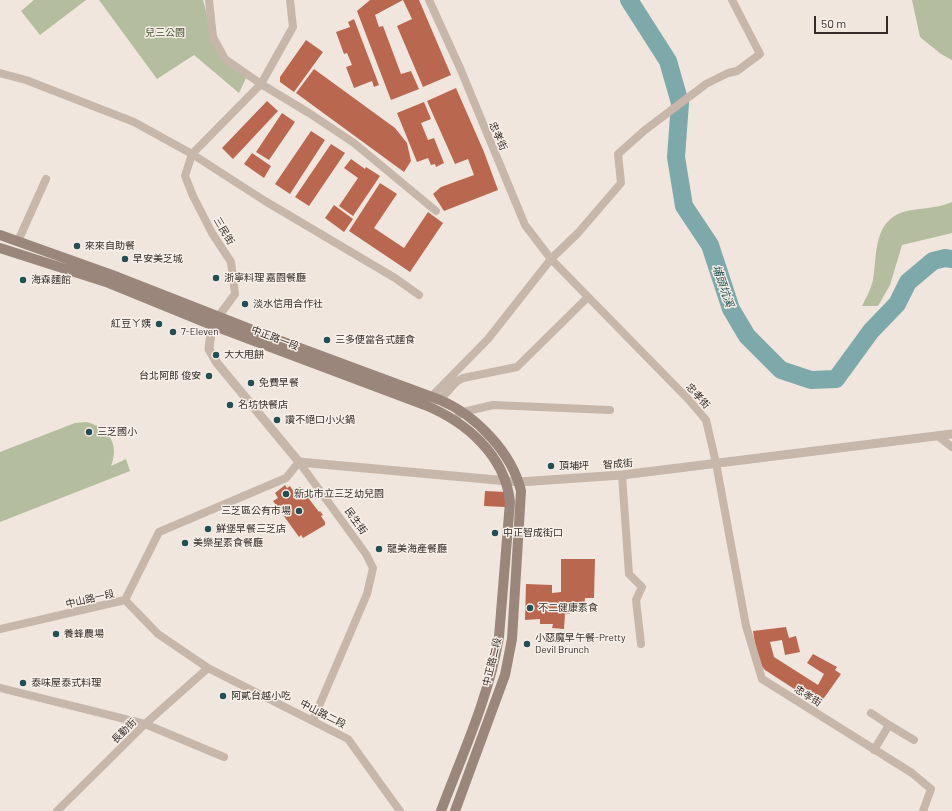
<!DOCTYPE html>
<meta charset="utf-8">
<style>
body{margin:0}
#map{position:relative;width:952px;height:811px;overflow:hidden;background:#f0e6dd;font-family:Barlow,sans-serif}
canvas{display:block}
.scale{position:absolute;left:814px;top:16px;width:74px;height:18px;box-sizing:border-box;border:2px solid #352c29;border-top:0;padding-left:5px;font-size:12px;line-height:14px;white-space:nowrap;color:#352c29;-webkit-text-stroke:3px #f8f0e9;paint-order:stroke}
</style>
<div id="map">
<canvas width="952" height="811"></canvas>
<div class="scale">50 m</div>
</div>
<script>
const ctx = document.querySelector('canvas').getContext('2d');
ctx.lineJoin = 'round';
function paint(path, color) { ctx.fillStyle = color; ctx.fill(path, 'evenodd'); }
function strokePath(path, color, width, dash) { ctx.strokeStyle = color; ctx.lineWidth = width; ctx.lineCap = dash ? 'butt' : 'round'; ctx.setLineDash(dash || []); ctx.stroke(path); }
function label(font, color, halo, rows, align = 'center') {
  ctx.font = font + ' Barlow,"Noto Sans TC",sans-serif'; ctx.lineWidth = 3; ctx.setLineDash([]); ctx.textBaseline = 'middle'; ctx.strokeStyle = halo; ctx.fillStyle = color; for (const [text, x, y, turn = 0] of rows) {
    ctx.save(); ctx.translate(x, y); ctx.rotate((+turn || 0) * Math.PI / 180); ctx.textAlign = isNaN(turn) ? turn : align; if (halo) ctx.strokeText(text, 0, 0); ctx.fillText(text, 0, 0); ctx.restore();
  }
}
const green = new Path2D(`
 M34 0H86L40 35 21 11Z
 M99 0H203L213 37 222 59 247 76 239 93 194 55 157 79Z
 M912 0H952V60L941 54 920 37Z
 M952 202V233L902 245 890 285 878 306H862C866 298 871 289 873 280 877 258 873 226 898 214 913 207 935 210 952 202Z
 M86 422C108 427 120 444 111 466L126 459 130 471 0 522V452L75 423Z`);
const river = new Path2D(`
 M629 0 668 61 680 103 676 157 684 206 710 245 731 309 747 336 781 370 811 380 836 379 871 331 897 304 908 282 933 261 945 258 952 259`);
const building = new Path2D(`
 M370 0H403L375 15 379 27 383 26 401 74 411 71 419 89 391 100 357 11Z
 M403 0H419L451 75 423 87 397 26 412 19Z
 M354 19 379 85 374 87 372 81 354 88 346 67 352 65 347 53 344 54 336 32 350 27 348 22Z
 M306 40 323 52 294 92 280 82V77Z
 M314 69 395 128 407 143 411 161 404 172 296 93Z
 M456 88 484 152 498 190 444 211 433 194 441 187 474 175 468 159 455 164 427 101Z
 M267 101 278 111 233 159 222 148Z
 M424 102 431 119 421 123 428 140 434 138 444 163 436 167 435 164 431 165 428 158 417 162 397 113Z
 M282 113 295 122 269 160 256 152Z
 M311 131 325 140 290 194 275 184Z
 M331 144 345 153 309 206 295 197Z
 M252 153 271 166 264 178 244 164Z
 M351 159 365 169 366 167 380 176 353 216 339 206 358 178 344 168Z
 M380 183 397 194 374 228 404 248 428 212 443 223 410 272 349 231Z
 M334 205 353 219 344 232 325 218Z
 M285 485 287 488 290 486 294 492 300 487 319 512 320 511 323 515 321 516 325 522V525L303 538 301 535 299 537 273 501 278 498 275 493Z
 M485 491 506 492 505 507 484 506Z
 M561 559H595L594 598H585L584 608H569L570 614H565L564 629 552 628 553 624H540V619L525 620 526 584 552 585V593L561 592Z
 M786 627 789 638 796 636 800 652 785 655 782 640 770 642 774 657 818 685 824 674 807 663 813 654 837 667 835 670 841 674 819 705 765 670 758 662 753 631Z`);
const minor = new Path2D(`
 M209 0 213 37 225 59 261 84 309 113 354 143 436 211
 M429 0 460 68 525 225 551 259 689 400 706 420 716 463 746 626 762 679 912 773 931 789 923 811
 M0 73 26 80 134 122 192 154 265 201 395 278 419 295
 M18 241 46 179
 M218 317 235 294 231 262 212 233 193 196 185 176 192 154 261 84 293 27 290 0
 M432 396 488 339 551 259 578 233 621 183 618 154 645 130 706 84 728 73 737 71 760 54 732 0
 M440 400 456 382 463 378 517 367 588 297
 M459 415 463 412 493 405 610 410
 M938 436 952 447
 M622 475 629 574 642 587 636 600 641 644
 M125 600 159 532 286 478 299 462 366 554 373 568 367 594 313 720
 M0 629 125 600 158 634 208 668 348 739 400 811
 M0 688 145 724 224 757
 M871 713 889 725 874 750
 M889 725 914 740
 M57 811 145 724 208 668`);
const tertiary = new Path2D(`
 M216 319 212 325 209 349 217 363 299 462 519 482 622 475 952 434`);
const secondary = new Path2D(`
 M0 235 112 275 278 340 440 400C476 415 512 453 521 491L512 639 505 675 455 811
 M0 248 109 283 212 325 425 405C466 422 505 455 510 502L499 637C489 697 462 755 441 811`);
const markers = [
 [77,246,4,"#225052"],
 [125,259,4,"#225052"],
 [216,278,4,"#225052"],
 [23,280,4,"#225052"],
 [245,304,4,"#225052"],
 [159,324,4,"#225052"],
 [173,332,4,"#225052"],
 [327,340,4,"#225052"],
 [216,355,4,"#225052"],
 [209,376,4,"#225052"],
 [251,383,4,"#225052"],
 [230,405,4,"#225052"],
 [277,420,4,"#225052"],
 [89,432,4,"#225052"],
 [551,466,4,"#225052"],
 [286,494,4,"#225052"],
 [299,511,4,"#225052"],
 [208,529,4,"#225052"],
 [495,533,4,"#225052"],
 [185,543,4,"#225052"],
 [379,549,4,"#225052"],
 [530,608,4,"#225052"],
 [56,634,4,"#225052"],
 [527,644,4,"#225052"],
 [23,683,4,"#225052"],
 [223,696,4,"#225052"]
];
const parkNames = [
 ["兒三公園",165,33]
];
const streetNames = [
 ["忠孝街",498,136,67],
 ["三民街",224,231,59],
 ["中正路一段",275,338,21],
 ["忠孝街",698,396,48],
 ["智成街",618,464,-5],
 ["民生街",356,521,54],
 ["中山路一段",90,599,-13],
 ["中正路二段",492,662,-76],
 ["忠孝街",808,696,32],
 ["中山路二段",323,714,27],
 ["長勤街",124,731,-45]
];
const poiNames = [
 ["來來自助餐",85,246],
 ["早安美芝城",133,259],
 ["浙寧料理 嘉園餐廳",224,278],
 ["海森麵館",31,280],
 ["淡水信用合作社",253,304],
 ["紅豆ㄚ姨",151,324,"right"],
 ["7-Eleven",181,332],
 ["三多便當各式麵食",335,340],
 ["大大甩餅",224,355],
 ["台北阿郎 俊安",201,376,"right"],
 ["免費早餐",259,383],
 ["名坊快餐店",238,405],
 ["讚不絕口小火鍋",285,420],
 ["三芝國小",97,432],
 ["頂埔坪",559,466],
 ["新北市立三芝幼兒園",294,494],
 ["三芝區公有市場",291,511,"right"],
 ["鮮堡早餐三芝店",216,529],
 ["中正智成街口",503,533],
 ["美樂星素食餐廳",193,543],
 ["龍美海產餐廳",387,549],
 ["不二健康素食",538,608],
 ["養蜂農場",64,634],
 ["小惡魔早午餐-Pretty",535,638],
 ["Devil Brunch",535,650],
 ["泰味屋泰式料理",31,683],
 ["阿貳台越小吃",231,696]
];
const waterNames = [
 ["埔頭坑溪",723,286,71]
];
paint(green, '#b4bd9e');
strokePath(river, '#7ea9aa', 18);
paint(building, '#ba6750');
strokePath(minor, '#c7b6aa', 8);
strokePath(tertiary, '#c7b6aa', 9);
strokePath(secondary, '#9a867b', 10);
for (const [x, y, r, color] of markers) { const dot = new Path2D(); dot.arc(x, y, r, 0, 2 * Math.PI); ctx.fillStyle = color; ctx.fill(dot); strokePath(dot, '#f8f0e9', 1.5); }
label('10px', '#45502f', '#f8f0e9', parkNames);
label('10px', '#352c29', '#f8f0e9', streetNames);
label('10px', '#352c29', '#f8f0e9', poiNames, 'left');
label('italic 11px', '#225052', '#f8f0e9', waterNames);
</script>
